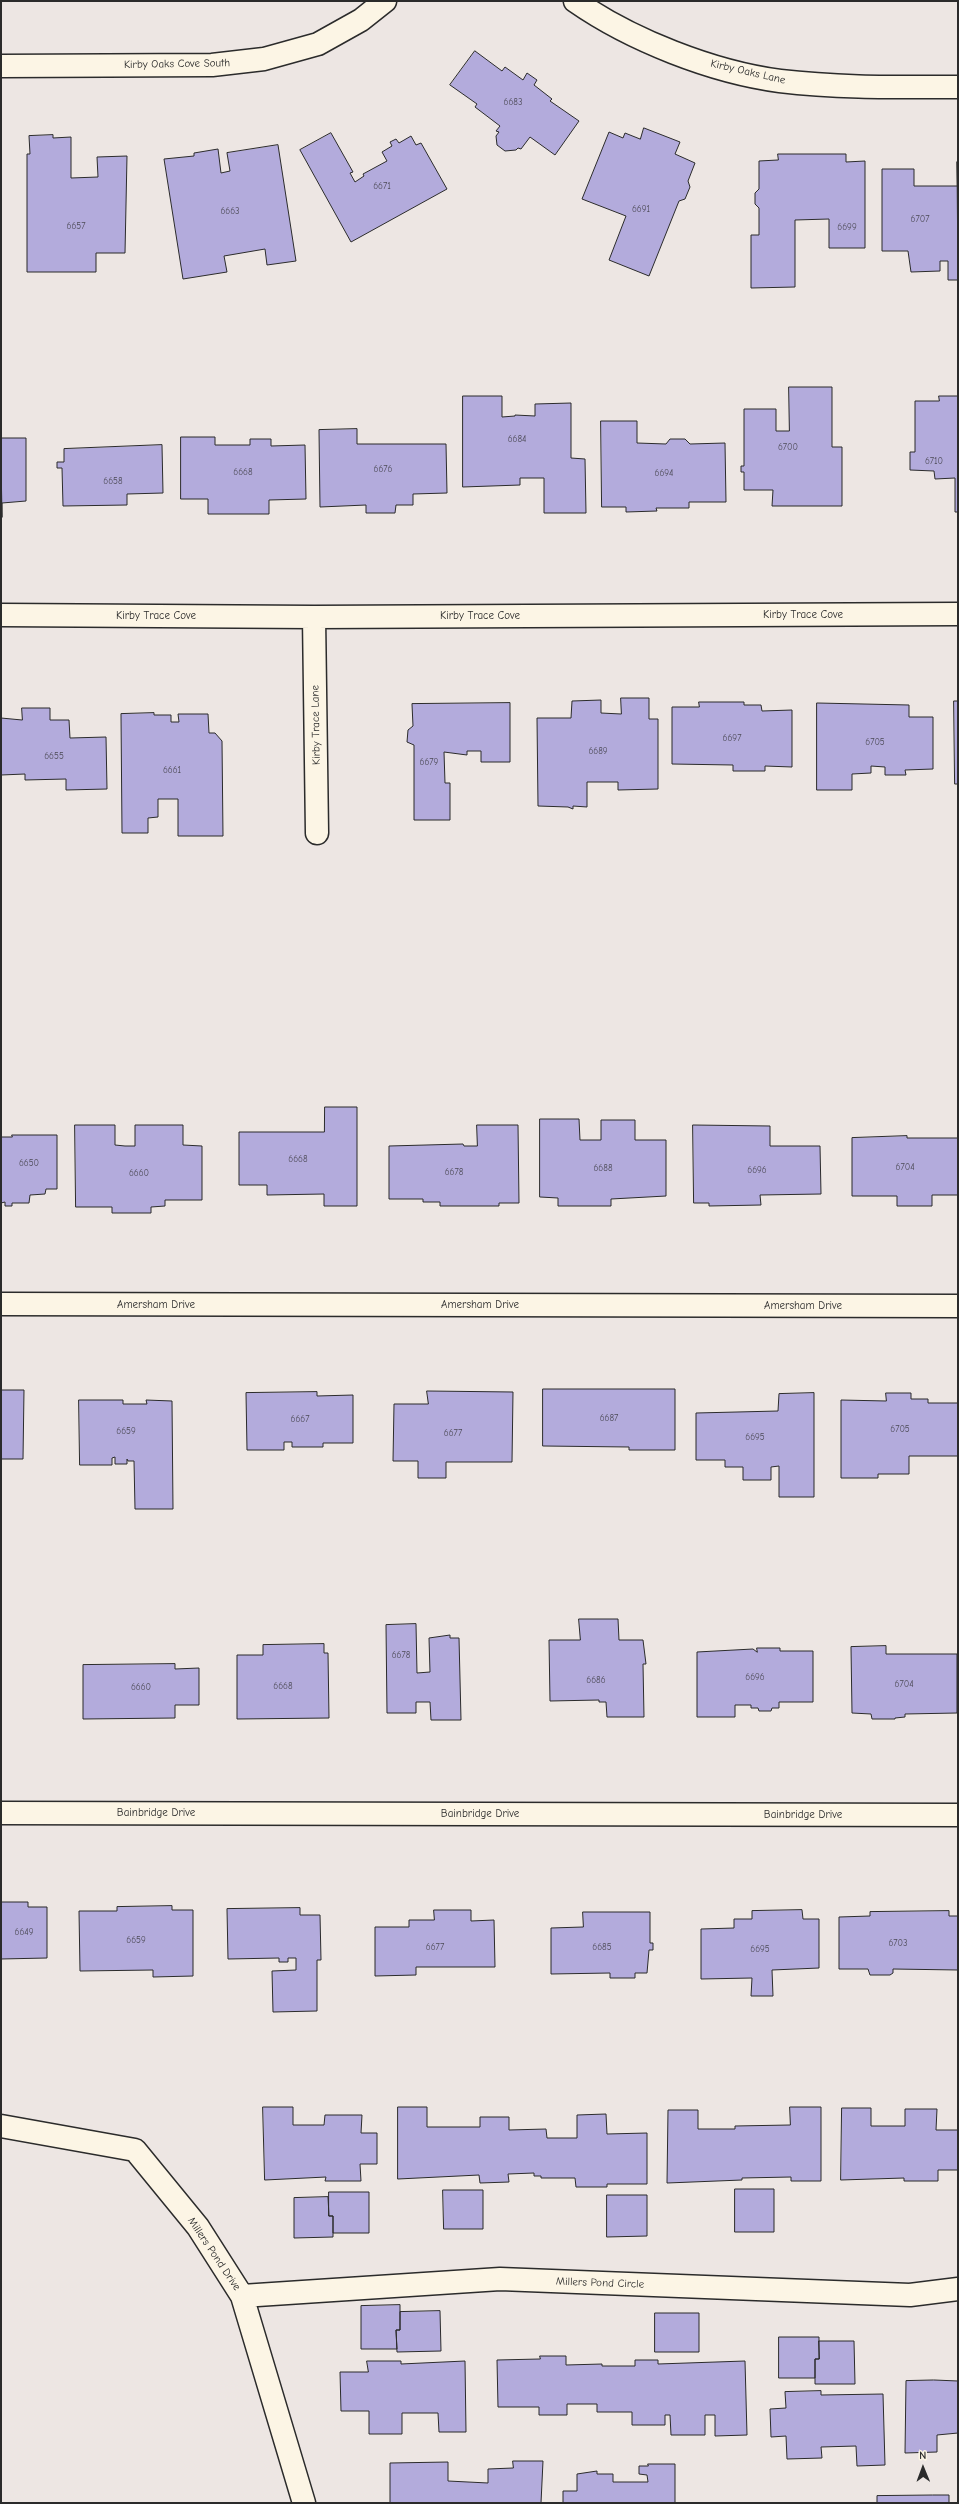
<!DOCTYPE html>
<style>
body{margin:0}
#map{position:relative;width:959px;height:2504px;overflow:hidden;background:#ede6e3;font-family:"Comic Neue",sans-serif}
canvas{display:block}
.frame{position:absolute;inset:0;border:2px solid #2b2b2b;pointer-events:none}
.north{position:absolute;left:903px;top:2448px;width:40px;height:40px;-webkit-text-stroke:3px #fcf5e5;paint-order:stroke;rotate:359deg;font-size:11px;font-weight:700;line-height:16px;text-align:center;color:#2b2b2b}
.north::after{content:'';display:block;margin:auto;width:14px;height:18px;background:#2b2b2b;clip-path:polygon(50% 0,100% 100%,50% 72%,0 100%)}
</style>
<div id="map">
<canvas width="959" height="2504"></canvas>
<div class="frame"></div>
<div class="north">N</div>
</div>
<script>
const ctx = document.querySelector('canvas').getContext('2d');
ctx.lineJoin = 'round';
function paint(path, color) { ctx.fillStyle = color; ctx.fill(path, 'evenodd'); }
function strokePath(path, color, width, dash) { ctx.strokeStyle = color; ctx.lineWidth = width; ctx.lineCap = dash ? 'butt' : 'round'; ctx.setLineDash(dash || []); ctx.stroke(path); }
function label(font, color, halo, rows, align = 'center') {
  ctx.font = font + ' "Comic Neue",sans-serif'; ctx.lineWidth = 3; ctx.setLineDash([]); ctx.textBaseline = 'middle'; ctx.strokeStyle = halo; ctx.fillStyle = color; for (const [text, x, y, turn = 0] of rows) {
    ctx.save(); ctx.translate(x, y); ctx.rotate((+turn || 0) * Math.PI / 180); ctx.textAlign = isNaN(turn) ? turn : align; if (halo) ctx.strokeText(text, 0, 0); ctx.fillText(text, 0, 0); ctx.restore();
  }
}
const building = new Path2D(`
 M475 51 502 71 505 67 523 80 527 73 537 80 534 85 552 99 550 101 579 121 555 155 530 137 521 149 518 148 516 150 505 151 497 145 496 136 499 132 496 131 500 126 475 107 477 104 450 85Z
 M644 128 680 142 675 154 695 163 688 181 690 187 685 199 679 201 649 276 609 260 626 216 582 199 609 132 623 138 625 133 640 139Z
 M331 133 353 172 350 173 355 182 364 176 363 174 387 161 382 152 392 146 390 142 396 139 399 143 411 136 416 145 421 143 447 189 351 242 300 150Z
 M53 135V138L71 137V178L98 177 97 157 127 156 125 253H96V272H27V154H30L29 136Z
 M278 145 296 261 267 265 265 249 224 256 227 272 183 279 164 159 194 156V153L218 149 221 173 230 171 227 153Z
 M778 154H846V162L865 161V248H829V219L795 220V287L751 288V235H759V208L755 204V193L759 189V161L778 160Z
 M957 162 958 280H948V261H940V271L911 272 908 251H882V169H914V186H957Z
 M789 387H832V447H842V506H772L773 490H744V472H741V466H744V409H776V431H789Z
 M463 396H502V417L515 416V415L535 416V404L571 403V458L585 459 586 513H544V478H520V485L463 487Z
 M939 396H958V512H955V478L935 479 934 471 910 470V452H915V401H939Z
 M601 421H637V443L666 444 670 439H685L690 444 725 443 726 502H689V508H656L657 511 626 512V507H602Z
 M357 429V444H446L447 493 413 494V505H396L395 513H366V505L320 507 319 430Z
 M181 437H215V445H250V439H271V446L305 445 306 499 269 500V514H208V499H181Z
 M1 438H26V501L2 503V517Z
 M162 445 163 493 127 494V505L63 506 62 468H57V462H64V449Z
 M621 698H649V719H658V789L618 790V782H587V807L573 806V809L568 807 538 806 537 718H571L572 701 601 700V713L621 714Z
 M954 701H958V784H955Z
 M699 702H744V705H761L762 711 792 710V767L765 766V771H733V765L672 764V707H699Z
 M510 703V762H481V751H467V755L444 752 445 783H450V820H414V745L407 742 408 730 413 726 412 704Z
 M817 703 909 705V717H933V769L905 770 906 775H885V767L871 766V773L852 774V790H817Z
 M22 708H50V720H69L70 738 106 737 107 789 66 790V779L25 780V774L1 775V718L22 720Z
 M154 713V715H171V722H179L178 714H208L209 733H215L222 741 223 836H178V799H158V817L148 818V833H122L121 714Z
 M325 1107H357V1206H324V1194L267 1195V1185H239V1132H324Z
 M540 1119H579L580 1140H601V1120H635V1140H666V1196L611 1199V1206H558V1198L540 1197Z
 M75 1125H115V1145L125 1146H135V1125H183V1145L202 1146V1200H165V1206L151 1207V1213H112V1207H76Z
 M477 1125H518L519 1203H499V1206H440V1202H423V1199H389V1146L463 1144 464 1146H477Z
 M693 1125 770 1126V1146H820L821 1194 760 1195 761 1205 709 1206V1203H694Z
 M12 1135H57V1189H46L45 1194 30 1195 29 1203H12V1206H5V1202L1 1203V1137H12Z
 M907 1136V1138H958V1195H932V1206H897V1196H852V1138Z
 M543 1389H675V1450H629V1447L543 1446Z
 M1 1390H24L23 1459H1Z
 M427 1391 513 1392 512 1462H446V1478H418V1461H393L394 1404H428Z
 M317 1392V1396L353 1395V1443H323V1447H292V1442H284V1450H247L246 1393Z
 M814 1393V1497H779V1466L771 1467V1480H743V1467H725V1460H696V1413L778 1411 779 1394Z
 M886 1393H911V1399H928V1403H958V1456H909V1474H878V1478H841V1400L886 1401Z
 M79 1400H123V1404H147L146 1400 172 1401 173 1509H135L134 1461H128L127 1459V1464H115V1457L112 1458V1465H80Z
 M579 1619H618L619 1640H643L646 1664H643L644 1717H607L606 1702H599V1700L550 1701 549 1640H580Z
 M416 1624 417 1673 430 1672 429 1638 450 1635V1638H459L461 1720H431L430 1702H416V1713H387L386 1625Z
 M324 1644V1653H328L329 1718 237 1719V1655H263V1645Z
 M886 1646V1654H957V1713L905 1714V1717L895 1718V1719H872L871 1714 852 1713 851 1647Z
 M757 1648H780V1651H813V1702H779V1708H772L771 1711H759L758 1708H751V1705H735V1717H697V1652L753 1649 757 1652Z
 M175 1664V1669L199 1668V1705H175V1718L83 1719V1665Z
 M1 1902H28V1907H47V1958L1 1959Z
 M172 1906V1910H193V1976L153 1977V1970L80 1971 79 1911H117V1907Z
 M300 1908V1915H320L321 1960H317V2011L273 2012 272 1971 296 1970V1958H288V1962H279V1958L228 1959 227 1909Z
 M434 1910H471V1921L494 1920 495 1967H416V1975L375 1976V1927H409V1920H434Z
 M802 1910 803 1919H819V1968L772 1970 773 1996H751L752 1978 701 1979V1929L734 1928V1919H752V1911Z
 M949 1911V1916H958V1970L893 1969V1973L890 1975H870L868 1969H839V1917L870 1916V1912Z
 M583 1912H650V1943H653V1950H649L647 1973H635V1978H610V1973L551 1974V1928L583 1927Z
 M263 2107H293V2125H324L325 2115H362L361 2133H377V2164H360L361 2181H325L326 2177 265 2180Z
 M398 2107H427V2127H480V2117H509V2130L546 2129 547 2138H577V2115L606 2114 607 2134 647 2133V2184H607V2187H576L575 2178H541V2176H534V2173L508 2174 509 2182 480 2183 479 2175 398 2179Z
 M790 2107H821V2181H791V2177L742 2178V2180L667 2183 668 2110H698V2129H735V2126L790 2125Z
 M842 2108H871V2126H905V2109H937L936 2130H958V2170H938V2181H904V2178L841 2180Z
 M735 2189H774V2232H735Z
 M443 2190H483V2229H444Z
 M329 2192H369V2233H333V2216H329Z
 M607 2195H647V2236L607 2237Z
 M328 2197 329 2216H333V2237L294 2238V2198Z
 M400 2305V2330H396L397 2349H361V2306Z
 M440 2311 441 2351 397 2352 396 2330H400V2312Z
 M655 2313H699V2352H655Z
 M779 2337H819V2359H815V2378H779Z
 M819 2341H854L855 2384H815V2359H819Z
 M540 2356H566V2365L602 2364V2366H635V2360H658V2364L745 2361 747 2435 715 2436V2415H705V2435H671L670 2415H665V2425H632V2412H597V2404H567V2415H539V2407H498L497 2360 540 2359Z
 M367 2361H401V2364L465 2361 466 2432H439L438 2413H402V2434H369V2411H341L340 2372H368Z
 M934 2380 958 2381V2433L937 2435V2452L905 2453 906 2381Z
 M821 2391V2395L883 2394 885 2465 857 2466 856 2446 821 2447 822 2458 787 2459 786 2436 771 2437 770 2409 786 2408 785 2392Z
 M513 2461H543L541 2503H390V2463L448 2462V2481L488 2483V2469L513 2468Z
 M648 2464H675V2503H563V2491H577V2474L597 2471V2474H613V2482H648L647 2475 639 2474V2466H648Z
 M933 2495H949V2503H877V2496Z`);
const minor = new Path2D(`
 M575 1C631 40 712 72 780 81 839 88 898 87 958 87
 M1 66 212 65 264 59 318 44 361 20 385 1
 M1 615 314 617 958 614
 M314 617 317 833
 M1 1304 958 1306
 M1 1813 958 1815
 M1 2126 135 2150 198 2227 242 2296 304 2503
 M242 2296 500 2279 910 2295 958 2289`);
const numberNames = [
 ["6683",513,102],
 ["6671",382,186],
 ["6691",641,209],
 ["6663",230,211],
 ["6707",920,219],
 ["6657",76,226],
 ["6699",847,227],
 ["6684",517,439],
 ["6700",788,447],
 ["6710",934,461],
 ["6676",383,469],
 ["6668",243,472],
 ["6694",664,473],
 ["6658",113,481],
 ["6697",732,738],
 ["6705",875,742],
 ["6689",598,751],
 ["6655",54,756],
 ["6679",429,762],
 ["6661",172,770],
 ["6668",298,1159],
 ["6650",29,1163],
 ["6704",905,1167],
 ["6688",603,1168],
 ["6696",757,1170],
 ["6678",454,1172],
 ["6660",139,1173],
 ["6687",609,1418],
 ["6667",300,1419],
 ["6705",900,1429],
 ["6659",126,1431],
 ["6677",453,1433],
 ["6695",755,1437],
 ["6678",401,1655],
 ["6696",755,1677],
 ["6686",596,1680],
 ["6704",904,1684],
 ["6668",283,1686],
 ["6660",141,1687],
 ["6649",24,1932],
 ["6659",136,1940],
 ["6703",898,1943],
 ["6677",435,1947],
 ["6685",602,1947],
 ["6695",760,1949]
];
const streetNames = [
 ["Kirby Oaks Cove South",177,64,-1],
 ["Kirby Oaks Lane",748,72,13],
 ["Kirby Trace Cove",803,615],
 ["Kirby Trace Cove",156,616],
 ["Kirby Trace Cove",480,616],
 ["Kirby Trace Lane",316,725,-91],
 ["Amersham Drive",156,1305],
 ["Amersham Drive",480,1305],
 ["Amersham Drive",803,1306],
 ["Bainbridge Drive",156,1813],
 ["Bainbridge Drive",480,1814],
 ["Bainbridge Drive",803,1815],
 ["Millers Pond Drive",214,2254,56],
 ["Millers Pond Circle",600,2283,2]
];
paint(building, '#b3abdc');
strokePath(building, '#2b2b2b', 1);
strokePath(minor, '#2b2b2b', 25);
strokePath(minor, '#fcf5e5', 22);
label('9px', '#4d4b57', null, numberNames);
label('11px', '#2b2b2b', '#fcf5e5', streetNames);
</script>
